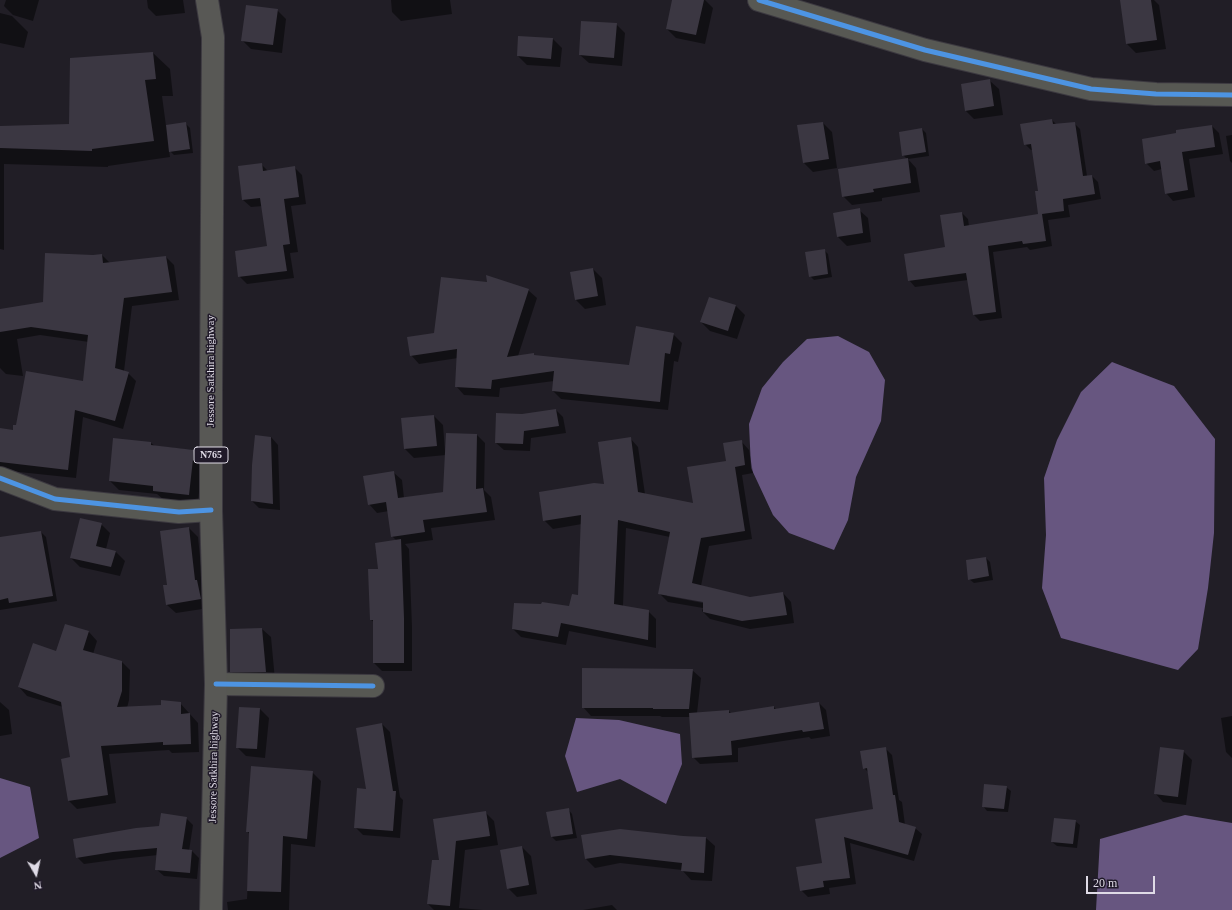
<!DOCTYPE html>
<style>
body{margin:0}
#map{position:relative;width:1232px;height:910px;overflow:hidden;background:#211e26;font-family:Georgia,serif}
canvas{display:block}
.north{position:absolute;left:16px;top:854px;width:40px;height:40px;-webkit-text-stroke:3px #201a29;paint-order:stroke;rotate:171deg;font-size:11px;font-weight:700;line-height:16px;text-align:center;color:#dfdbe6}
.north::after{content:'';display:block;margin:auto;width:14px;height:18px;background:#dfdbe6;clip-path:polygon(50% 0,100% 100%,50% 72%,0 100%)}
.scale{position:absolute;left:1086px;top:876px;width:69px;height:18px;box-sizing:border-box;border:2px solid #dfdbe6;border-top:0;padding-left:5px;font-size:12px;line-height:14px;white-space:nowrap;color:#dfdbe6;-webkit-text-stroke:3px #201a29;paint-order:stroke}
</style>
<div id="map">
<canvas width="1232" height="910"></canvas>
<div class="north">N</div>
<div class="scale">20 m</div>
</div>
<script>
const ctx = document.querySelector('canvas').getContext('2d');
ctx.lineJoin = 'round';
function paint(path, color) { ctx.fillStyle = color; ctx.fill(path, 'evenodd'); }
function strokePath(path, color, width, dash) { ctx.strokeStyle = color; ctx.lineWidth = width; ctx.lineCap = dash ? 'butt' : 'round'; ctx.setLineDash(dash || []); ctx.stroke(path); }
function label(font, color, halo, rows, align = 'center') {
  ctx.font = font + ' Georgia,serif'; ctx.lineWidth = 3; ctx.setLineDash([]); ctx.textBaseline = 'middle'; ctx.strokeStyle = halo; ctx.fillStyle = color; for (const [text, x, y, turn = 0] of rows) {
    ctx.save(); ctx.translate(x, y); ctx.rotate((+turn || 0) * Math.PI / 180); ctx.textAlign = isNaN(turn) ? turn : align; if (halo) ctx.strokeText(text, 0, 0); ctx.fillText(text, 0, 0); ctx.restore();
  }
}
const water = new Path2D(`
 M838 336 869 352 885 380 881 421 856 477 848 520 834 550 789 533 773 515 751 468 749 424 762 388 783 362 807 339Z
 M1112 362 1174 386 1215 439 1214 533 1208 588 1198 649 1178 670 1061 638 1042 588 1046 535 1044 478 1057 440 1081 392Z
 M576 718 619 720 680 734 682 764 666 804 620 779 577 792 565 756Z
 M0 778 30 787 39 838 0 858Z
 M1185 815 1232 823V910H1096L1100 839Z`);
const shadow = new Path2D(`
 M6 0H39L33 21 13 15 4 6Z
 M147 0H183L185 13 156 16 148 8Z
 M391 0H450L452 14 401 21 392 12Z
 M673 0H705L713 8 705 44 676 38 667 29Z
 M1154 0 1159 5 1166 49 1136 53 1127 44 1121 1Z
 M277 10 286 19 282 53 251 49 242 40Z
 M0 13 12 16 28 32 24 48 0 43Z
 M616 24 625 33 622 66 589 63 580 55Z
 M553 39 562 48 560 67 527 65 518 56Z
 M153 53 170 69 173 96H162L166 126 186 124 190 128 193 153 174 155 169 150 170 157 108 166V167L4 164V250L0 249V127L70 125 71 59Z
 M990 81 999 89 1003 115 974 119 965 110Z
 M1052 120 1057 125 1074 123 1080 129 1087 176H1092L1098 182 1101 199 1068 205 1070 217 1048 220 1052 246 1030 250 1027 247 993 252 1002 318 980 321 974 315 968 280 915 287 909 280 946 247 962 213 968 219 969 226 1039 215V191L1033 150H1031L1025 144Z
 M823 123 832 132 837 168 813 172 804 163Z
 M1212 126 1219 133 1223 154 1189 159 1195 197 1173 201 1166 193 1162 169 1154 171 1146 163 1177 134Z
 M922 129 926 133 929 156 908 159 916 168 920 192 882 198V201L852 205 843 196 907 159 903 155Z
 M1232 135V163L1230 161 1226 136Z
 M261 164 268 171 294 167 302 175 306 204 291 206 298 252 290 253 294 278 247 284 239 276 268 246 263 206 251 207 243 200Z
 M859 210 868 218 871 242 847 246 838 237Z
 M824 250 828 254 832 277 814 280 810 276Z
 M102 255 110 263 166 257 174 265 179 300 132 306 124 371 128 373 136 381 123 429 83 417 76 478 0 470V429L14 431 17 426 84 382 89 342 40 335 17 339 23 376 6 374 0 368V310L44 303 93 256Z
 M593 269 602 278 606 305 585 309 576 300Z
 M528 290 537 298 518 356 533 354 535 356 630 366 673 334 682 343 678 362 674 361 668 410 561 399 553 391 554 381 500 388 499 397 464 395 456 386 458 358 419 364 411 355 435 334Z
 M709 298 736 306 745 315 737 339 710 331 701 322Z
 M556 410 563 417 566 433 531 438 530 451 504 450 496 443 522 415Z
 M434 416 443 425 445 451 477 435 485 443 484 490 491 497 495 520 431 528 433 540 405 544 409 549 412 627V671H382L374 663V622L371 620 397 541 392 536 389 511 377 513 369 504 393 472 402 480 404 498 444 492 446 455 414 458 405 449 402 419Z
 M271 437 278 445 280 510 259 508 252 501Z
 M630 438 638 447 645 494 694 505 727 462 741 441 749 450 753 473 742 475 752 539 709 546 701 586 750 598 783 593 791 602 794 623 750 629 710 619 702 611 703 608 668 602 659 593 670 537 626 528 623 606 648 611 656 619V648L569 631 566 645 521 637 513 629 570 608 579 596 582 524 553 529 544 520 606 485ZM667 594 708 602V604L667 596Z
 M151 443 155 446 194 450 202 459 198 503 163 499 157 494 119 490 110 481Z
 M101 524 110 533 106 549 116 552 125 561 120 576 80 567 71 558Z
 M189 528 198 537 203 587 209 608 176 613 167 605 168 586Z
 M41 532 46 537 57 601 0 610V569Z
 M986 558 990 562 993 580 974 583 969 579Z
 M66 625 89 632 97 641 93 654 122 662 130 670 129 700 127 708 162 706 180 703 198 723 199 752 172 753 169 750 109 754 116 803 77 809 69 801 71 758 63 707 27 696 19 687 57 652Z
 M262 629 271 637 275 680H240L231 671Z
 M692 670 701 678 697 713 729 711 731 713 774 707 776 709 819 703 826 710 830 736 811 739 809 737 738 748V762L700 764 693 757 691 717H662L660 716H591L583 707Z
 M0 702 9 710 12 734 0 736Z
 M260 709 269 718 265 758 246 756 237 747Z
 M1232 716V758L1226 752 1221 718Z
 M382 724 390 732 400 797 403 800 400 838 363 835 355 827 367 790Z
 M885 748 892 755 899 800 902 802 905 825 915 828 922 834 914 861 850 843 856 884 829 888 830 894 808 897 801 890 824 864 817 819 874 810 868 772 864 768Z
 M1183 751 1192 760 1186 805 1163 802 1155 793Z
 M312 772 321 781 315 847 291 844 289 910H228L227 902 247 899 250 835 247 831Z
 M1006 787 1011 791 1008 812 987 811 983 806Z
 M568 809 572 814 577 838 556 841 552 837Z
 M485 812 494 821 498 845 465 850 459 908 483 910H434L428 904 440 861 434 820Z
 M186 818 193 825 189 851H192L199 858 197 879 164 876 156 869 158 855 121 859 84 864 77 857Z
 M1075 821 1080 825 1077 848 1057 846 1052 842Z
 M619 830 706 838 715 846 712 881 691 880 682 870 620 863 595 868 586 859Z
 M522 847 531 856 537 894 517 897 508 888Z
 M612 905 617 910H583Z`);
const building = new Path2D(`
 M672 0H704L696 35 666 29Z
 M1120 0H1151L1157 40 1126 44Z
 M246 5 278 9 273 45 241 41Z
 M581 21 617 23 614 58 579 55Z
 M518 36 553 38 551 59 517 56Z
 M153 52 156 79 145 80 154 141 92 149V151L0 148V126L69 124 70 58Z
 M990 79 994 106 965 111 961 84Z
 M1052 119 1053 124 1075 122 1083 176 1092 175 1095 194 1063 199 1064 211 1042 214 1046 241 1023 244 1022 241 988 246 996 312 973 315 966 273 908 281 904 254 945 247 940 215 962 212 964 226 1038 214 1035 191H1038L1031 144 1024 145 1020 124Z
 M186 122 190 149 169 152 166 125Z
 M823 122 829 159 803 163 797 125Z
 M1212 125 1215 147 1182 152 1188 190 1165 194 1160 161 1145 164 1142 139 1176 133V130Z
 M922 128 926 152 902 156 899 132Z
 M908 158 911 183 873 189 874 192 842 197 838 169Z
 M262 163 263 171 295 166 299 197 284 199 290 244 283 245 287 271 238 277 235 251 267 246 260 198 242 200 238 166Z
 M860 208 863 233 837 237 833 213Z
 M825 249 828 274 809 277 805 252Z
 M45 253 93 255 102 254 103 263 166 256 172 292 124 298 115 368 129 372 115 421 75 410 68 470 0 462V428L13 430V425H16L26 371 83 381 88 335 31 327 0 332V309L43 302Z
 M593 268 598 296 575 300 570 272Z
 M486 275 529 289 507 357 534 353V355L629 365 636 326 674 333 670 354 665 353 660 402 552 391 554 371 492 380 491 389 455 387 457 349 410 356 407 337 434 333 441 277 487 282Z
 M709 297 736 305 728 331 700 322Z
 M556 409 559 426 524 431 523 444 495 443 496 413 522 414Z
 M434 415 437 446 404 449 401 418Z
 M446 433 477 434 476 489 483 488 487 512 423 520 425 532 391 537 386 502 368 505 363 476 394 471 398 498 443 492Z
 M255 435 271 437 273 504 251 501 252 465Z
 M631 437 638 492 693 503 687 467 726 461 723 443 742 440 745 465 735 467 745 531 701 538 692 583 750 597 783 592 787 615 742 621 703 612V602L658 594 670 532 618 520 614 604 649 610 648 640 561 623 558 637 512 629 514 603 541 604 542 602 569 606 572 594 578 595 581 515 543 521 539 492 594 483 604 484 598 442Z
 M113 438 151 442V445L194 450 189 495 153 491V486L109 481Z
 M80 518 102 523 96 546 116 551 111 567 70 558Z
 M189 527 195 580H197L201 599 166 605 163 585H167L160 531Z
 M41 531 53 596 9 603 8 598 0 600V537Z
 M401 539 404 618V663H373V620H370L368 569H378L375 543Z
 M986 557 989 576 968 580 966 560Z
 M65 624 89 631 83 650 122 661V691L117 707 161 705V700L181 702V714L190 713 191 744 163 745V742L101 746 108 795 68 801 61 759 70 757 61 702 18 687 33 643 56 651Z
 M262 628 266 672H230V629Z
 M582 668 693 669 689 709H653V708H582Z
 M819 702 824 729 803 732 802 730 731 741 732 755 692 758 689 713 729 710V713L774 706V709Z
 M239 707 260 708 257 749 236 748Z
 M382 723 393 791H396L393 831 354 828 357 788 366 789 356 728Z
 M886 747 893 795H895L899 822 916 827 908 855 844 837 850 878 823 881 824 887 800 891 796 867 822 863 815 819 873 809 867 768 863 769 860 751Z
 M1160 747 1184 750 1178 797 1154 794Z
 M251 766 313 771 307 839 283 836 281 892 247 891 249 832H246Z
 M984 784 1007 786 1004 809 982 807Z
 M569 808 573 834 551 837 546 812Z
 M486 811 490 836 456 841 450 906 427 904 432 860H439L433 819Z
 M161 813 187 817 182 849 192 850 190 873 155 870 157 848 113 852 76 858 73 839 136 828 159 826Z
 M1054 818 1076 820 1073 844 1051 842Z
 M620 829 684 836 706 837 704 873 681 871 682 863 610 855 585 859 581 835Z
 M522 846 529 885 507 889 500 850Z`);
const minor = new Path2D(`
 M759 0 925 50 1091 89 1156 94 1232 95
 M216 684 373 686`);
const tertiary = new Path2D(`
 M0 478 55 499 179 512 211 510`);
const trunk = new Path2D(`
 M207 0 213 37 211 392V510L216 684 211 910`);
const cycleway = new Path2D(`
 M759 0 925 50 1091 89 1156 94 1232 95
 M0 478 55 499 179 512 211 510
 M216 684 373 686`);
const shields = [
 [211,455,34]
];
const shieldNames = [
 ["N765",211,455]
];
const streetNames = [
 ["Jessore Satkhira highway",211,371,-90],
 ["Jessore Satkhira highway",214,767,-89]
];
paint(water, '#675680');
paint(shadow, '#0007');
paint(building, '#3b3742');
strokePath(minor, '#3c3940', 24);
strokePath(tertiary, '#3c3940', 24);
strokePath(trunk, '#3c3940', 24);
strokePath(minor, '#575853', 22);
strokePath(tertiary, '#575853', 22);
strokePath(trunk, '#585855', 22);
strokePath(cycleway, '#4d94e3', 5);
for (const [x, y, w] of shields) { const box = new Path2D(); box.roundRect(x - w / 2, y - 8, w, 16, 3); ctx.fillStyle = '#201a29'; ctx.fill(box); strokePath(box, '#dfdbe6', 1); }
label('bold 10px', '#dfdbe6', null, shieldNames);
label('11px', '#dfdbe6', '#201a29', streetNames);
</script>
